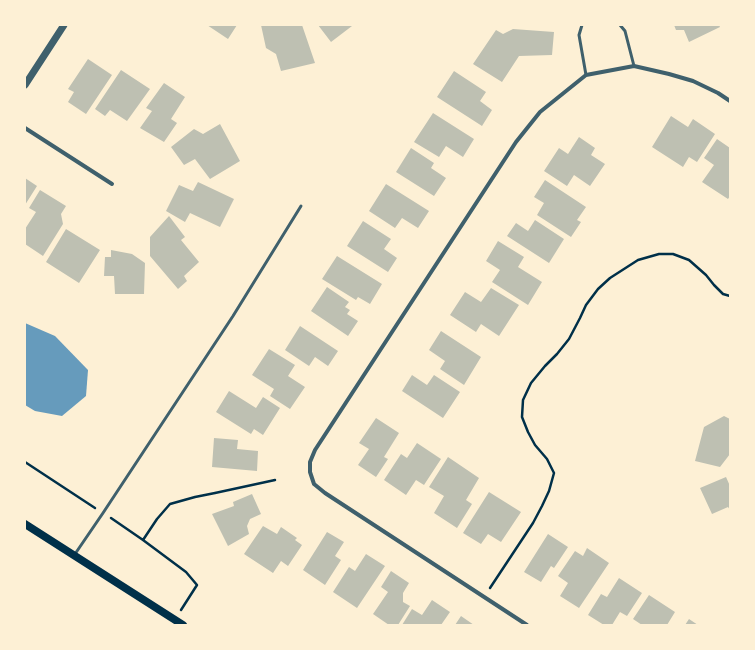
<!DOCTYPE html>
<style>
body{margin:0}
#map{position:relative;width:755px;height:650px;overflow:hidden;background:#fdf0d5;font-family:"Work Sans",sans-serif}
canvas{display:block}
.frame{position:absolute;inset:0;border:26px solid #fdf0d5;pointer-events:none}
</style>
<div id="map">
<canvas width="755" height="650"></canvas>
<div class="frame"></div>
</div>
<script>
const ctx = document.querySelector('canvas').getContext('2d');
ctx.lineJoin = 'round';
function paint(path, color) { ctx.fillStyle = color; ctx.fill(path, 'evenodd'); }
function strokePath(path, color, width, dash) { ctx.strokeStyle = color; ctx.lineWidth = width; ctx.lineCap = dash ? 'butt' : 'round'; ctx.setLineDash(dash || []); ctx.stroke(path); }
const water = new Path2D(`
 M25 323 55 336 88 370 86 396 62 416 35 411 25 405Z`);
const building = new Path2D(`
 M207 25H237L228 39Z
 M261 25H302L315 63 281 71 276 54 266 48Z
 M318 25H351L352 26 331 42Z
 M674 25H719L720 27 689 42 684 30H676Z
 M513 29 554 32 552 55 519 56 502 82 473 64 496 30 503 34Z
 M88 59 112 75 86 114 68 102 74 92 68 89Z
 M121 70 150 89 127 121 110 110 105 116 95 109Z
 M454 71 486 92 480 101 492 110 482 126 437 97Z
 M164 83 185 97 171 119 177 123 164 142 140 128 152 111 146 108Z
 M433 113 474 139 463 157 446 146 439 157 414 142Z
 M671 116 688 127 693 119 715 134 697 162 689 157 683 167 652 147Z
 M220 124 240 161 210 179 195 159 184 165 171 147 194 129 203 134Z
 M579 137 595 148 591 155 605 164 590 186 574 175 567 186 544 171 559 148 568 154Z
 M717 139 730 148V196L728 199 702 182 714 165 704 158Z
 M411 148 434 163 431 168 446 178 434 196 396 172Z
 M25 178 37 186 25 205Z
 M545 180 586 207 577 220 581 222 571 237 537 215 544 203 534 197Z
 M198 182 234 199 220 227 190 213 185 222 166 211 179 185 193 191Z
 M386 184 429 211 418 228 402 218 395 228 369 211Z
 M40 190 66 206 61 214 63 224 43 256 25 244V229L36 212 29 208Z
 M169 216 185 237 181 240 199 262 184 276 187 281 178 289 150 256V237Z
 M535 220 564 239 549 263 507 236 516 223 528 231Z
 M363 221 391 239 384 249 397 258 388 272 347 246Z
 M66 229 100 250 79 283 46 262Z
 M498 241 524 257 518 267 542 282 528 305 492 282 500 270 486 261Z
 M111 250 132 254 145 263 144 294H115L114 276H104L105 257H111Z
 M337 256 382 284 370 304 358 297 356 300 322 279Z
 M327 287 349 302 345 307 350 310 347 314 358 321 348 336 311 311Z
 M491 288 519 305 499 336 481 324 476 332 450 315 465 292 481 302Z
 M300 326 338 351 328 366 315 357 309 366 285 350Z
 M441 331 481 357 464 385 440 369 445 361 429 350Z
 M269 349 295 365 288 376 305 387 290 409 270 396 274 389 252 375Z
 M412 375 427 385 434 375 460 392 443 418 402 391Z
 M229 391 256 408 263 397 280 408 263 435 254 429 251 434 216 412Z
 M724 416 730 419V454L720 467 695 461 704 427Z
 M376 418 399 433 384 457 388 459 376 477 358 465 369 449 359 443Z
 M214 438 238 440 237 449 258 451 257 471 212 467Z
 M417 443 441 459 424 485 416 480 406 495 384 480 401 454 407 458Z
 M448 457 479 478 466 500 472 504 457 528 434 513 444 496 429 487Z
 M726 477 730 486V510L728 507 712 514 700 488Z
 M489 492 521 512 501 542 488 534 481 544 463 533Z
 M252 494 261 514 250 519 247 526 249 534 228 546 212 514 234 506 233 502Z
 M263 526 277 534 281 527 297 538 295 540 302 545 288 566 281 561 273 573 244 554Z
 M327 532 344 542 335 556 341 560 325 585 303 570Z
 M548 534 568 547 554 568 551 566 541 582 524 572Z
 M587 548 609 563 579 608 560 596 568 583 558 576 575 551 583 556Z
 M366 554 385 566 357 608 333 592 349 567 355 571Z
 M391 571 409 583 403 593V602L410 606 398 625H389L373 614 388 592 381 587Z
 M619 578 642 593 627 616 620 612 612 625H604L588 615 601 594 607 597Z
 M649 595 675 612 667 625H642L633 619Z
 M432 600 450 612 441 625H402L412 609 422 615Z
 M461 616 474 625H455Z
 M689 619 698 625H685Z`);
const path = new Path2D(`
 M25 462 95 508
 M111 518 143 540 186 572 197 585 181 610
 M143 540 157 519 170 504 195 497 215 493 275 480
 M490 588 533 523 542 506 549 491 554 473 547 459 535 445 528 432 522 417 523 400 531 383 545 366 557 354 569 339 580 318 586 305 598 289 610 278 638 260 659 254H673L689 260 706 275 714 285 723 294 730 296`);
const service = new Path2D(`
 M582 25 579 35 586 75
 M620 25 625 31 634 66
 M75 554 103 513 233 316 301 206`);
const minor = new Path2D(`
 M25 128 112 184
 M527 625 325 493 314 484 310 472V462L315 450 516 142 540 112 586 75 634 66 669 74 693 81 718 93 730 101`);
const tertiary = new Path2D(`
 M25 85 64 25`);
const secondary = new Path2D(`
 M25 524 183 625`);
paint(water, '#669bbc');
paint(building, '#bec0b2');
strokePath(path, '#003049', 2.5);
strokePath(service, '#3f606c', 3);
strokePath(minor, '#3f606c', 4);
strokePath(tertiary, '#3f606c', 7);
strokePath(secondary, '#003049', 8);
</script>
